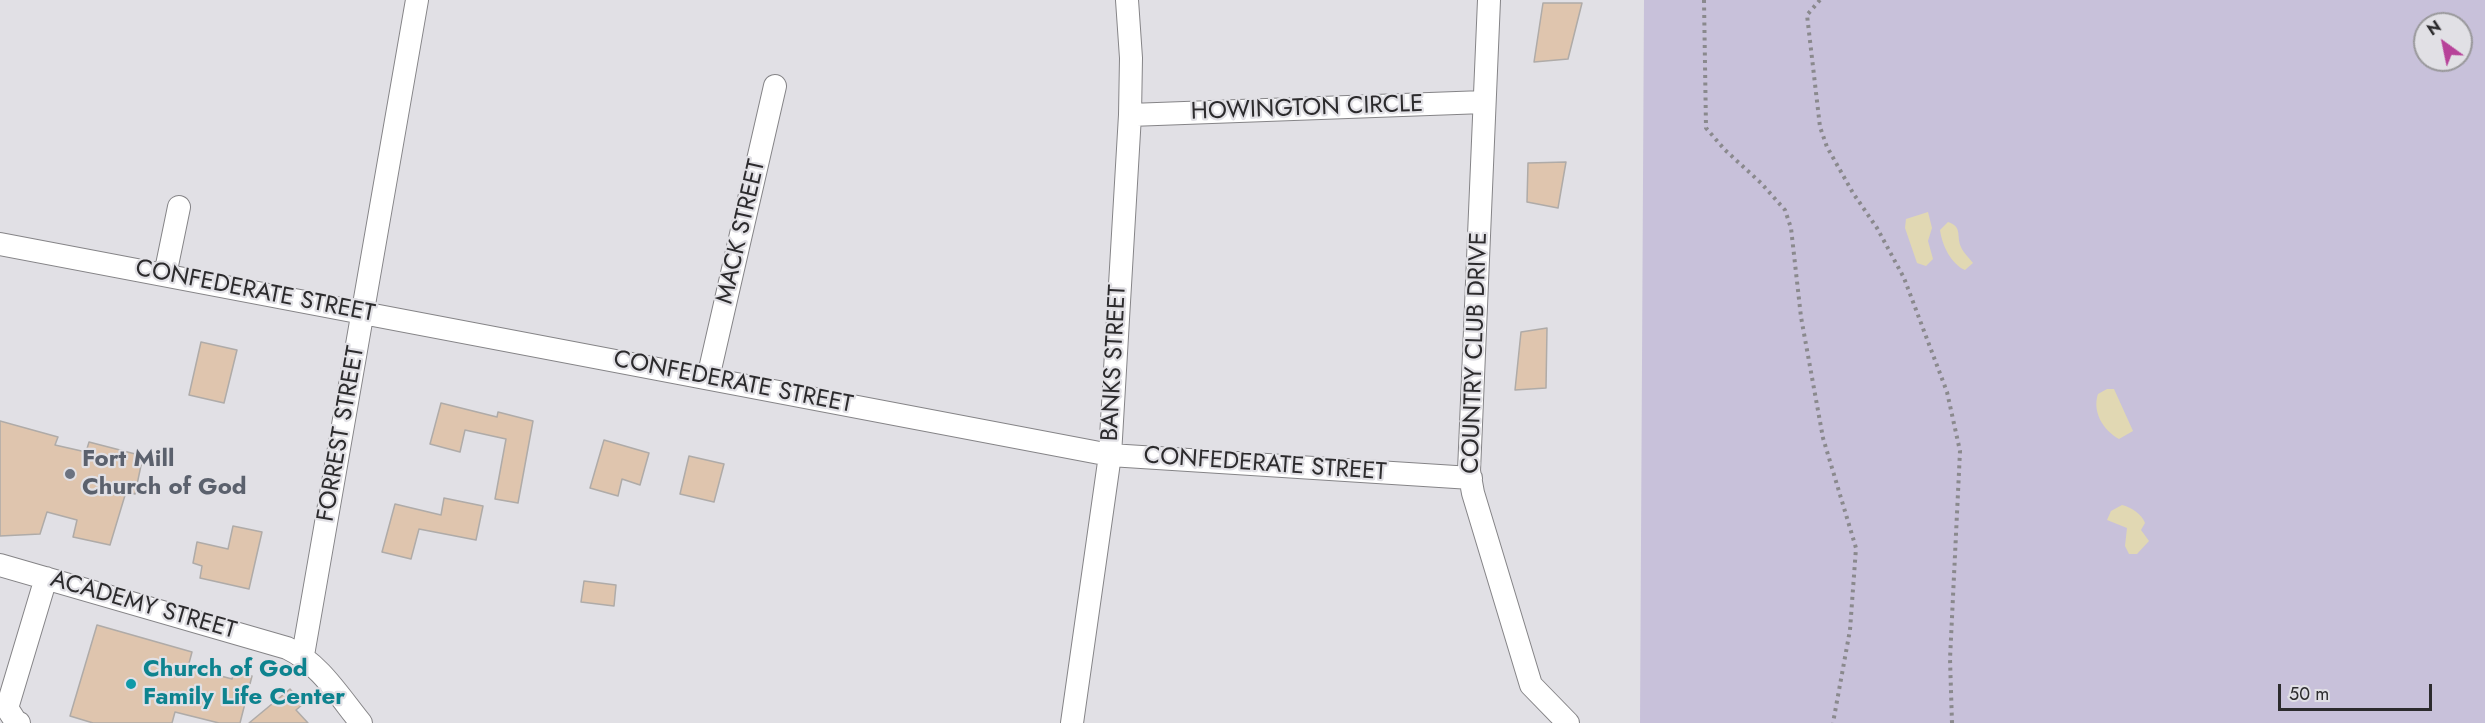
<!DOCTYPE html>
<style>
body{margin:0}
#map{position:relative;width:2485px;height:723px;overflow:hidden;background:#e1e0e5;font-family:Jost,sans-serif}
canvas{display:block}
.north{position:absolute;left:2413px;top:12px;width:60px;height:60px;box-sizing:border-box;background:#e1e0e5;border:2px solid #99989b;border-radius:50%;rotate:327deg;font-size:16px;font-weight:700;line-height:24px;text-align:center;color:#2c2b2d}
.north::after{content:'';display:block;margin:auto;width:21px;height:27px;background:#b74299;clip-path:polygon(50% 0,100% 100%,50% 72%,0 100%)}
.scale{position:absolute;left:2278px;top:684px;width:154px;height:27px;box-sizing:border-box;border:3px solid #2c2b2d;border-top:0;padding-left:8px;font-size:18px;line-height:21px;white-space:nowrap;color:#2c2b2d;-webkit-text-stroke:4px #e1e0e5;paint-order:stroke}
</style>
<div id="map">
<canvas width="2485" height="723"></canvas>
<div class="north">N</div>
<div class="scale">50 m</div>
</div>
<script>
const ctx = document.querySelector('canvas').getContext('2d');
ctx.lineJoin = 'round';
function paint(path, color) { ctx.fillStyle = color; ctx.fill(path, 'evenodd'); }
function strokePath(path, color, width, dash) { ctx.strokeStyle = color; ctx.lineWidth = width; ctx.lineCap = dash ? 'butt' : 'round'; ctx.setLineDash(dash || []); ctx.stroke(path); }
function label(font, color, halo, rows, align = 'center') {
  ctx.font = font + ' Jost,sans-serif'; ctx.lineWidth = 4.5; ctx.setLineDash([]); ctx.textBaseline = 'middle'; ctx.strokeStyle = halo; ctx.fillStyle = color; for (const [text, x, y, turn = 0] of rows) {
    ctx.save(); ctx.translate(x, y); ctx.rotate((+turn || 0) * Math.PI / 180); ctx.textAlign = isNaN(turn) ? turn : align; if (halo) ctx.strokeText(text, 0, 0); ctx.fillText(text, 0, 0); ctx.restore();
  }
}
const green = new Path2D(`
 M1644 0H2485V723H1640ZM2425 24H2461V60H2425Z`);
const sand = new Path2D(`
 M1928 212 1932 228 1928 241 1933 259 1926 266 1917 263 1905 228 1906 219Z
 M1948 222C1963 227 1956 236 1961 247 1963 252 1969 258 1973 263L1965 270C1951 264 1942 245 1940 230Z
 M2107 389H2114L2133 431 2119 439C2103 430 2092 412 2098 394Z
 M2122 505C2131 507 2142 514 2145 523L2141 530 2149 541 2137 554H2129L2125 546 2127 528 2107 520 2111 511Z`);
const building = new Path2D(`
 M1543 3H1582L1568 59 1534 62Z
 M1566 162 1558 208 1527 202 1528 163Z
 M1547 328 1546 388 1515 390 1521 332Z
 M201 342 237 350 224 403 189 395Z
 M441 403 497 417 498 412 533 421 518 503 495 499 506 439 465 430 460 452 430 444Z
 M0 421 58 437 55 445 86 452 89 442 143 456 135 494 126 492 110 545 73 537 77 520 47 512 40 534 0 536Z
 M604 440 649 453 640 485 622 479 618 496 590 488Z
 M689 456 724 464 714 502 680 494Z
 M444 498 483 506 476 540 419 529 411 559 382 552 395 504 441 515Z
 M233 526 262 532 249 589 200 578 202 566 193 563 197 542 228 549Z
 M584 581 616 585 614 606 581 602Z
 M97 625 192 652 188 667 232 679 234 672 252 676 240 723H219L175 712 172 723H93L70 716Z
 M290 689 303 704 296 710 308 723H249Z`);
const path = new Path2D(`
 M1704 0 1706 128 1725 150 1761 183 1785 210 1791 228 1801 317 1823 438 1856 548 1850 630 1833 723
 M1820 0 1807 15 1820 127 1827 147 1853 193 1877 228 1904 278 1947 392 1960 451 1950 659 1952 723`);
const minor = new Path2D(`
 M1489 0 1469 471 1473 493 1531 685 1568 723
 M1130 115 1484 102
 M0 244 1110 455 1471 478
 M165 275 179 207
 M708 378 775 86
 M0 565 287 648C319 663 339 696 361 723
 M303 655 417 0
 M19 723 16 722 7 708 46 578
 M1072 723 1110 455 1130 115 1131 58 1127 0`);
const markers = [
 [70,474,6,"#6b7280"],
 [131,684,6,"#0f9aa8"]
];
const streetNames = [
 ["HOWINGTON CIRCLE",1307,109,-2],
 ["MACK STREET",742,232,-77],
 ["CONFEDERATE STREET",255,292,11],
 ["COUNTRY CLUB DRIVE",1476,353,-88],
 ["BANKS STREET",1115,363,-87],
 ["CONFEDERATE STREET",733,383,11],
 ["FORREST STREET",342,434,-80],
 ["CONFEDERATE STREET",1265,465,4],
 ["ACADEMY STREET",143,606,16]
];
const worshipNames = [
 ["Fort Mill",82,460],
 ["Church of God",82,488]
];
const cultureNames = [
 ["Church of God",143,670],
 ["Family Life Center",143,698]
];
paint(green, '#c8c1da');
paint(sand, '#e1d8b3');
paint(building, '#dfc5ae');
strokePath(building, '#afaba8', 1.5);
strokePath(minor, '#858487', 24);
strokePath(path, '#8a898d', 4, [3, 4.5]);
strokePath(minor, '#fff', 22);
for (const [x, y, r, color] of markers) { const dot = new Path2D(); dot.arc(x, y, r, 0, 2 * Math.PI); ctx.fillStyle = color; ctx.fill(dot); strokePath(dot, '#e1e0e5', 2); }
label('24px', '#2c2b2d', '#e1e0e5', streetNames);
label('bold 24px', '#5b616d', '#e1e0e5', worshipNames, 'left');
label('bold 24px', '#0d838f', '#e1e0e5', cultureNames, 'left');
</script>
